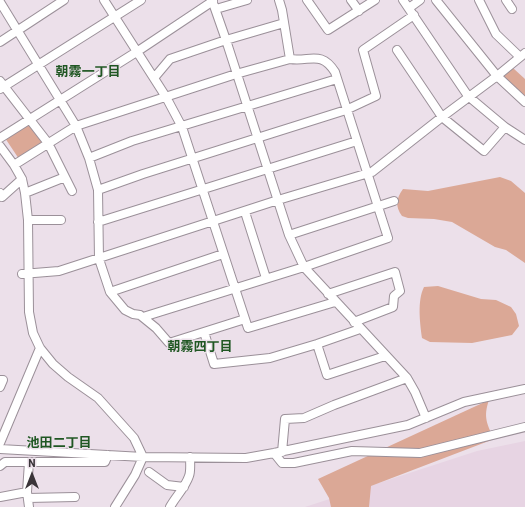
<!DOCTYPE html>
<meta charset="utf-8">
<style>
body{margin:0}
#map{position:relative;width:525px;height:507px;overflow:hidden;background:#ece0ea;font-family:Barlow,sans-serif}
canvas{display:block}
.north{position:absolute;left:12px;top:455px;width:40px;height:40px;-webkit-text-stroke:3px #ece0ea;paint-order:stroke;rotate:0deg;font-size:11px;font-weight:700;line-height:16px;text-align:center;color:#3a3539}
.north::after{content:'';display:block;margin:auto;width:14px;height:18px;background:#3a3539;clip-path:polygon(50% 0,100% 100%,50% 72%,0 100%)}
</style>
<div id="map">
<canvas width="525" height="507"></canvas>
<div class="north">N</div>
</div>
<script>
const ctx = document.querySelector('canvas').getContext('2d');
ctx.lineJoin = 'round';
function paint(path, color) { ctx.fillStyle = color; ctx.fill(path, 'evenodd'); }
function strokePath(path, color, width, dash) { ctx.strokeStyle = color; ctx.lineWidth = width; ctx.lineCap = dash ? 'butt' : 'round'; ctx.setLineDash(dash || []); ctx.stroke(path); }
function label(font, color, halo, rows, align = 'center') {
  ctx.font = font + ' Barlow,"Noto Sans JP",sans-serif'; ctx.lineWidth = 3; ctx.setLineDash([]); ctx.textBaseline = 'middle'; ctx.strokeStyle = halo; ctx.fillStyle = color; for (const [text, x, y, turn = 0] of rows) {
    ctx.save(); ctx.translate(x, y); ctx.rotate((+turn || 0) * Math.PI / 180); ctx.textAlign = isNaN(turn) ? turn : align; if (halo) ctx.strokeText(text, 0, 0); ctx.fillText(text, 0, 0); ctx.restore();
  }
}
const built = new Path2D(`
 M525 441V507H305L477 451Z`);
const green = new Path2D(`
 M513 68 525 79V99L501 76Z
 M30 122 45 143 19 159 5 138Z
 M500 177 511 181 525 193V263L506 250 495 247 452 222 434 219 408 218 402 216C395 206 396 199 403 189L428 191Z
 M438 286 481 299 496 300 511 307 516 314 519 326 512 335 472 343 430 342 422 338C420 323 417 301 424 287Z
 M489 400C483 417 487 424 494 439L371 486 369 507H331L329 498 318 479Z`);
const minor = new Path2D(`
 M104 0 166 97 182 127 248 328 335 302
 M212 0 226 40 289 235 304 267 407 378 415 392 426 418
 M279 0 282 10 290 59
 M307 0 328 30 375 0
 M351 0 359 11
 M403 0 468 96 505 127 525 140
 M436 0 497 76 525 102
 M479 0 496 34 520 57
 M506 0 512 9
 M0 2 76 126 89 158 98 190 99 259 110 292 125 310 133 314 140 315 156 328 169 343 245 319
 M409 8 420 0
 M216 9 247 0
 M0 42 64 0
 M397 50 442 117 484 151 505 127
 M154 78 170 59 226 40 284 23
 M0 81 48 143 72 191
 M0 89 141 0
 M0 138 138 51 213 1
 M0 146 14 165 22 179 25 193 28 220 29 312 33 333 40 348 53 364 68 377 98 398 134 438 143 457 135 475 115 507
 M89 158 132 141 337 79
 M14 165 76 126 236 74 290 59C310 62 321 50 335 72L388 238 304 267 143 317
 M98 190 143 174 346 110 376 96 363 50 414 15
 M0 193 2 197 22 179
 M25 193 65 177
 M245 212 266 278
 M28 220H61
 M98 222 357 141
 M289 235 394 201
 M22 274 59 271 278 200 372 172 442 117 497 76 525 53
 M110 292 223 254
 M328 294 395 272 400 291 394 296 393 307 354 322
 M204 332 214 364 270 358 317 344 360 329
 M317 344 327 375 385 356
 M0 380H3L0 387
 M0 443 40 348
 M0 449 143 457 246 458 274 453 408 425 464 402 525 389
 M282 452 285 419 304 418 334 405 407 378
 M274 453 282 463H294L352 451 420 453 525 427
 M29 462 27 492 29 507
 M0 466 5 462H105L108 455
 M149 472 167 485 184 487
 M0 497 27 492
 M28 498 75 497
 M170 507C176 496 185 488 189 476 191 471 190 463 190 457`);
const neighbourhoodNames = [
 ["朝霧一丁目",88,72],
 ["朝霧四丁目",200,347],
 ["池田二丁目",59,443]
];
paint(built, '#e7d4e3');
paint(green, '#dba896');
strokePath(minor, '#9b9099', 10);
strokePath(minor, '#fff', 8);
label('bold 13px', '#205723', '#ece0ea', neighbourhoodNames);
</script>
